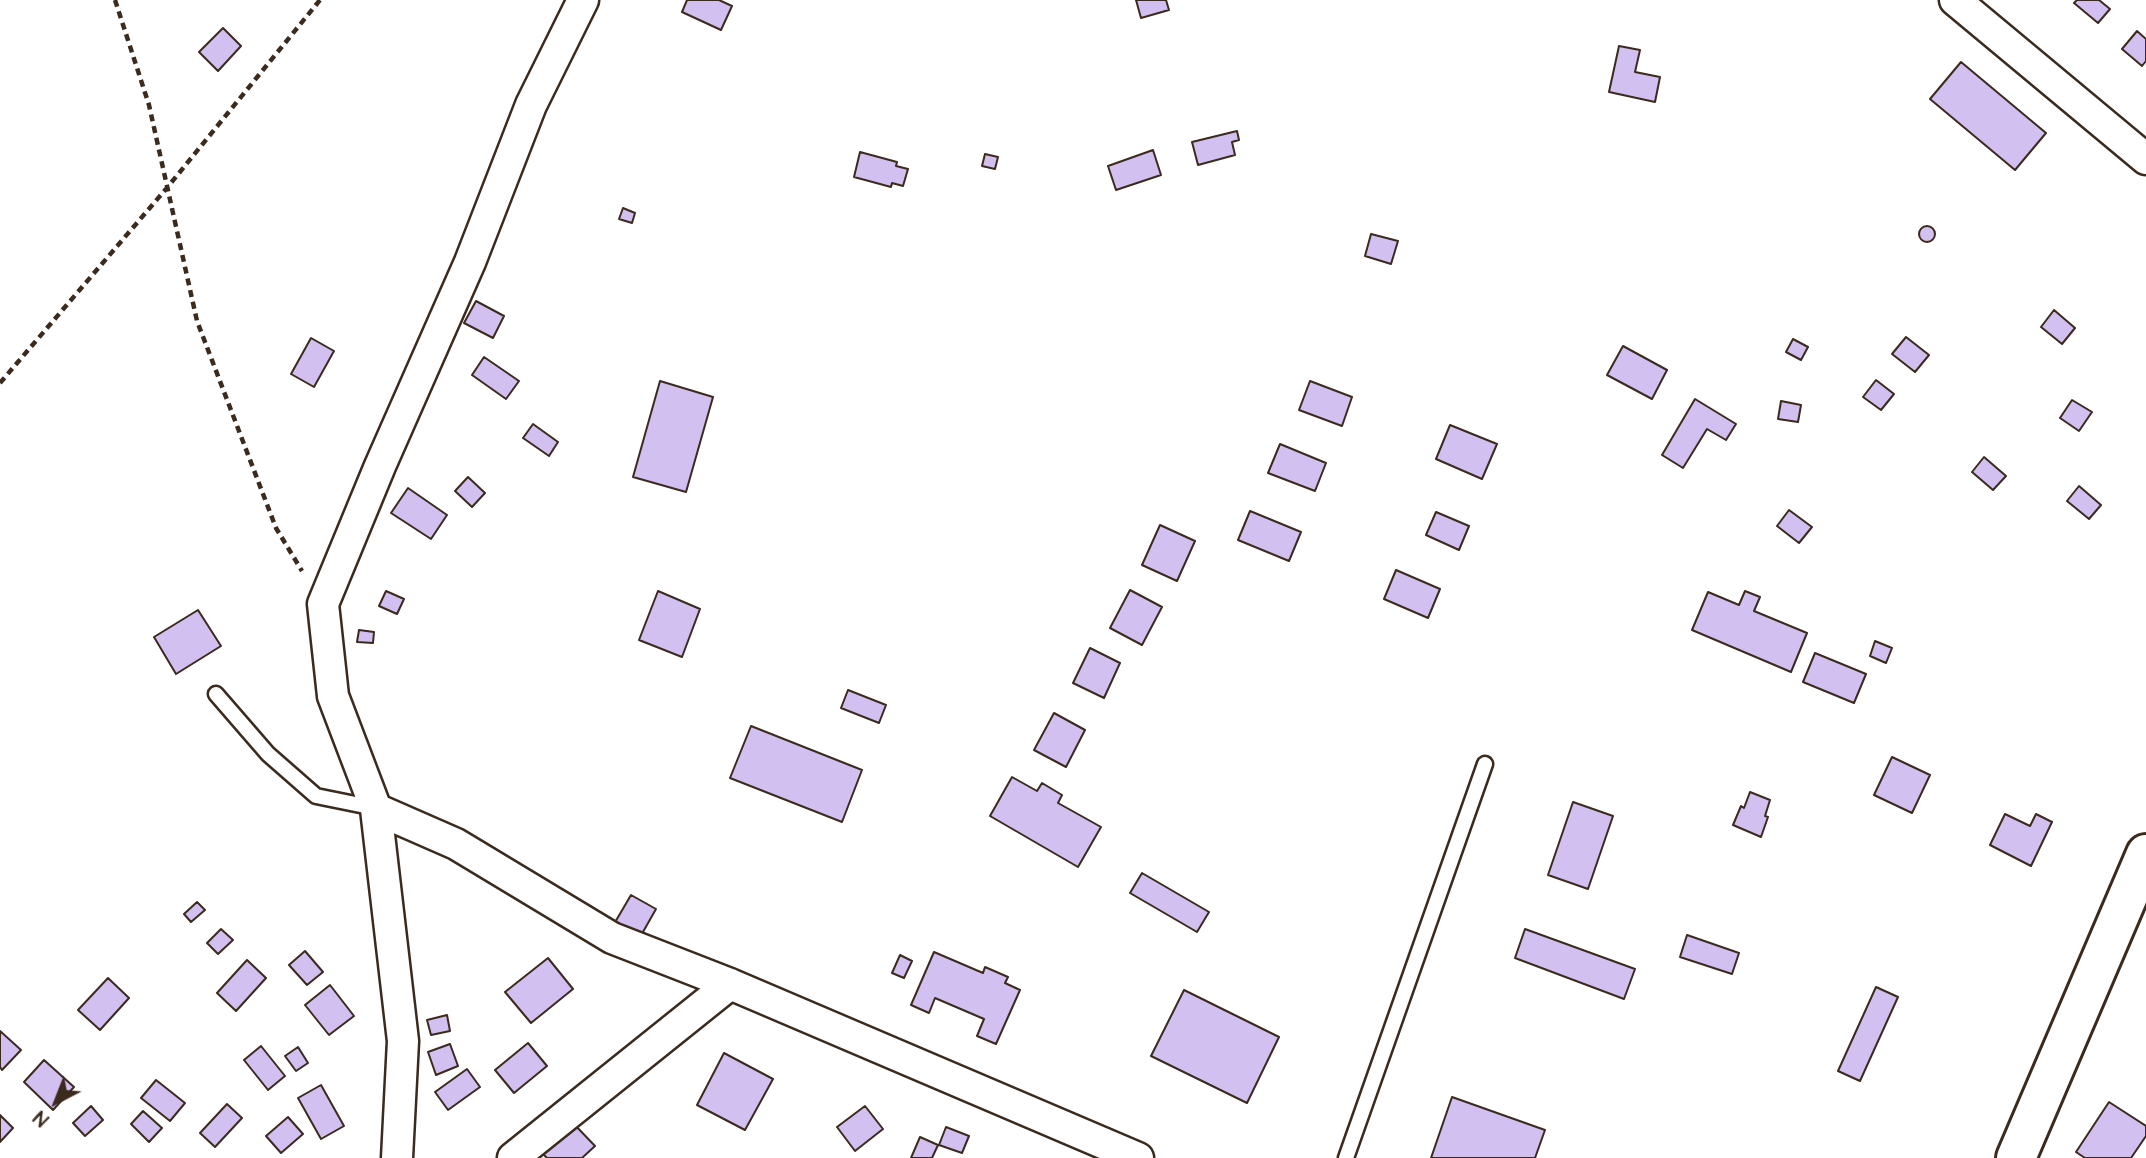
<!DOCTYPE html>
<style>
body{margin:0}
#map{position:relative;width:2146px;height:1158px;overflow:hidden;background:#fff;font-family:"Architects Daughter",sans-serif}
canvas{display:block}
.north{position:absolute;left:21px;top:1067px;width:70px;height:70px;-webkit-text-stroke:5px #fff;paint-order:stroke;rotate:222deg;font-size:19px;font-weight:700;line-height:28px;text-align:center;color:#3b2a1e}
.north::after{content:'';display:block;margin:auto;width:24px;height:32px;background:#3b2a1e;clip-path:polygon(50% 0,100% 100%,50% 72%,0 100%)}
</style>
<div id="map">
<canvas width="2146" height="1158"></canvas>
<div class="north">N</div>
</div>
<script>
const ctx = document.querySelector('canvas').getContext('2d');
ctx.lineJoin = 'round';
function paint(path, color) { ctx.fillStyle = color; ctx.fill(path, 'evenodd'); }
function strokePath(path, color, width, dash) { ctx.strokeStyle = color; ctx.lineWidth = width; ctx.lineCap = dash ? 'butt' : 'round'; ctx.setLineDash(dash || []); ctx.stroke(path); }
const building = new Path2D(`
 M687 0H719L732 6 721 30 682 12Z
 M1136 0H1166L1169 10 1141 18Z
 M2077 0H2099L2110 9 2098 23 2074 3Z
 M223 28 241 46 218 71 199 52Z
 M2137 31 2146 39V61L2142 66 2122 49Z
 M1619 46 1640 50 1635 72 1660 77 1655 102 1609 92Z
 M1961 62 2046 133 2015 170 1930 99Z
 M1237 131 1239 140 1232 142 1235 155 1198 165 1192 142Z
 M1153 150 1161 175 1116 190 1108 166Z
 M860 152 897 162 896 166 908 169 903 186 892 183 891 187 854 177Z
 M985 154 998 157 995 169 982 166Z
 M623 208 635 213 632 223 619 219Z
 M1919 234a8 8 0 1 1 16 0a8 8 0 1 1-16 0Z
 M1371 234 1398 241 1391 264 1365 256Z
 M476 301 504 316 493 338 464 323Z
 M2054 310 2075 328 2062 344 2041 327Z
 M1906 337 1929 355 1915 372 1892 354Z
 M311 338 334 351 314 387 291 374Z
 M1793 339 1808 347 1801 360 1786 352Z
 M1623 346 1667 370 1652 399 1607 375Z
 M484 357 519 381 506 399 472 375Z
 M1876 380 1894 394 1881 410 1863 397Z
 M660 381 713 397 686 492 633 477Z
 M1310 381 1352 397 1342 426 1299 410Z
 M1695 399 1736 424 1726 440 1707 429 1683 468 1662 455Z
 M2072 400 2092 412 2079 431 2060 418Z
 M1781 401 1801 405 1798 422 1778 419Z
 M533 424 558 442 549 456 523 438Z
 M1450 425 1497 444 1482 479 1436 459Z
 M1280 444 1326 463 1315 491 1268 473Z
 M1984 457 2006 476 1993 490 1972 472Z
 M468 477 485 493 472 507 455 491Z
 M2079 486 2101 505 2089 519 2067 501Z
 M408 488 447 515 431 539 391 513Z
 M1789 510 1812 527 1799 543 1777 526Z
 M1250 511 1301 532 1289 561 1238 540Z
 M1436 512 1469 526 1459 550 1426 535Z
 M1160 525 1195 541 1177 581 1142 565Z
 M1396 570 1440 589 1428 618 1384 599Z
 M1130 590 1162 607 1142 645 1110 628Z
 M386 591 404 599 397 614 379 606Z
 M658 591 700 609 682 657 639 640Z
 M1745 591 1760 597 1754 611 1807 633 1791 672 1692 630 1708 592 1739 605Z
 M198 610 221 646 176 674 154 637Z
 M359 630 374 632 373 643 357 642Z
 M1875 641 1892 648 1886 663 1870 656Z
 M1090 648 1120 663 1104 698 1073 683Z
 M1815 653 1866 674 1854 703 1803 682Z
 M848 690 886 705 879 723 841 708Z
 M1054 713 1085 730 1066 767 1034 750Z
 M751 726 862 770 842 822 730 778Z
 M1892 757 1930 775 1912 813 1874 795Z
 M1012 777 1037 791 1042 783 1062 795 1058 803 1101 827 1078 867 990 816Z
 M1750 792 1770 800 1765 816 1768 817 1761 837 1733 825 1741 806 1744 808Z
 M1573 802 1613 816 1588 889 1548 875Z
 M2005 814 2030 826 2036 814 2052 822 2031 866 1990 845Z
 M1142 873 1209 912 1197 932 1130 893Z
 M631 895 656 909 639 939 614 924Z
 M197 902 205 910 191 922 184 914Z
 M221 929 233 940 218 954 207 943Z
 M1525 929 1635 969 1624 999 1515 958Z
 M1687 935 1739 953 1732 974 1680 957Z
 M305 951 323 972 307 985 289 965Z
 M934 952 983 973 985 967 1008 977 1005 983 1020 990 996 1044 977 1036 984 1019 935 998 929 1013 911 1005Z
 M900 955 912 961 904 978 892 973Z
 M548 958 573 989 531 1023 505 992Z
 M247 960 266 978 236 1011 217 993Z
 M108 978 129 998 100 1030 78 1010Z
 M330 985 354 1016 329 1035 305 1005Z
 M1876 987 1898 997 1860 1081 1838 1071Z
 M1184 990 1279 1037 1247 1103 1151 1056Z
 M447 1015 450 1031 431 1035 427 1020Z
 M0 1031 21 1050 2 1070 0 1067Z
 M528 1043 547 1066 514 1093 495 1070Z
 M450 1044 458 1066 436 1075 428 1052Z
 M261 1046 285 1076 268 1090 244 1060Z
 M298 1047 308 1063 296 1071 285 1056Z
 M724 1053 773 1079 745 1130 697 1105Z
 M44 1060 74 1087 53 1110 24 1082Z
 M467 1069 480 1087 448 1110 435 1092Z
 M156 1080 185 1103 170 1121 141 1098Z
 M321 1085 344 1126 321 1139 298 1098Z
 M1452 1097 1545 1130 1535 1158H1431Z
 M2109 1102 2146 1126V1136L2131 1158H2085L2076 1152Z
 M227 1104 242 1118 215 1147 200 1133Z
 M91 1106 103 1120 85 1136 73 1123Z
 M865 1106 883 1129 855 1151 837 1127Z
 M143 1111 162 1128 149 1142 131 1124Z
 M0 1115 13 1128 0 1142Z
 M288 1117 303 1134 281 1153 266 1136Z
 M573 1123 595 1146 582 1158H547L542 1153Z
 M946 1127 969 1136 962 1153 939 1145Z
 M920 1137 938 1145 932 1158H911Z`);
const path = new Path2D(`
 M115 0 149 105 197 321 276 528 302 571
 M0 383 166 189 320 0`);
const lane = new Path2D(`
 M216 694 268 754 316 796 375 808
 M1346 1158 1485 764`);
const street = new Path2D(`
 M1955 0 2146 159
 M376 809 456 844 612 938 730 984 1138 1158
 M397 1158 403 1041 376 809 333 696 323 604 380 466 470 262 531 105 583 0
 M513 1158 730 984`);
const secondary = new Path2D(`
 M2016 1158 2146 854`);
paint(building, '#d2c0f1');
strokePath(building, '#3b2a1e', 2);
strokePath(lane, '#3b2a1e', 19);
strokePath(street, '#3b2a1e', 35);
strokePath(secondary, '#3b2a1e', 44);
strokePath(path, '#3b2a1e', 4.5, [7, 5]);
strokePath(lane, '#fff', 14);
strokePath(street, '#fff', 30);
strokePath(secondary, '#fff', 38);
</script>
